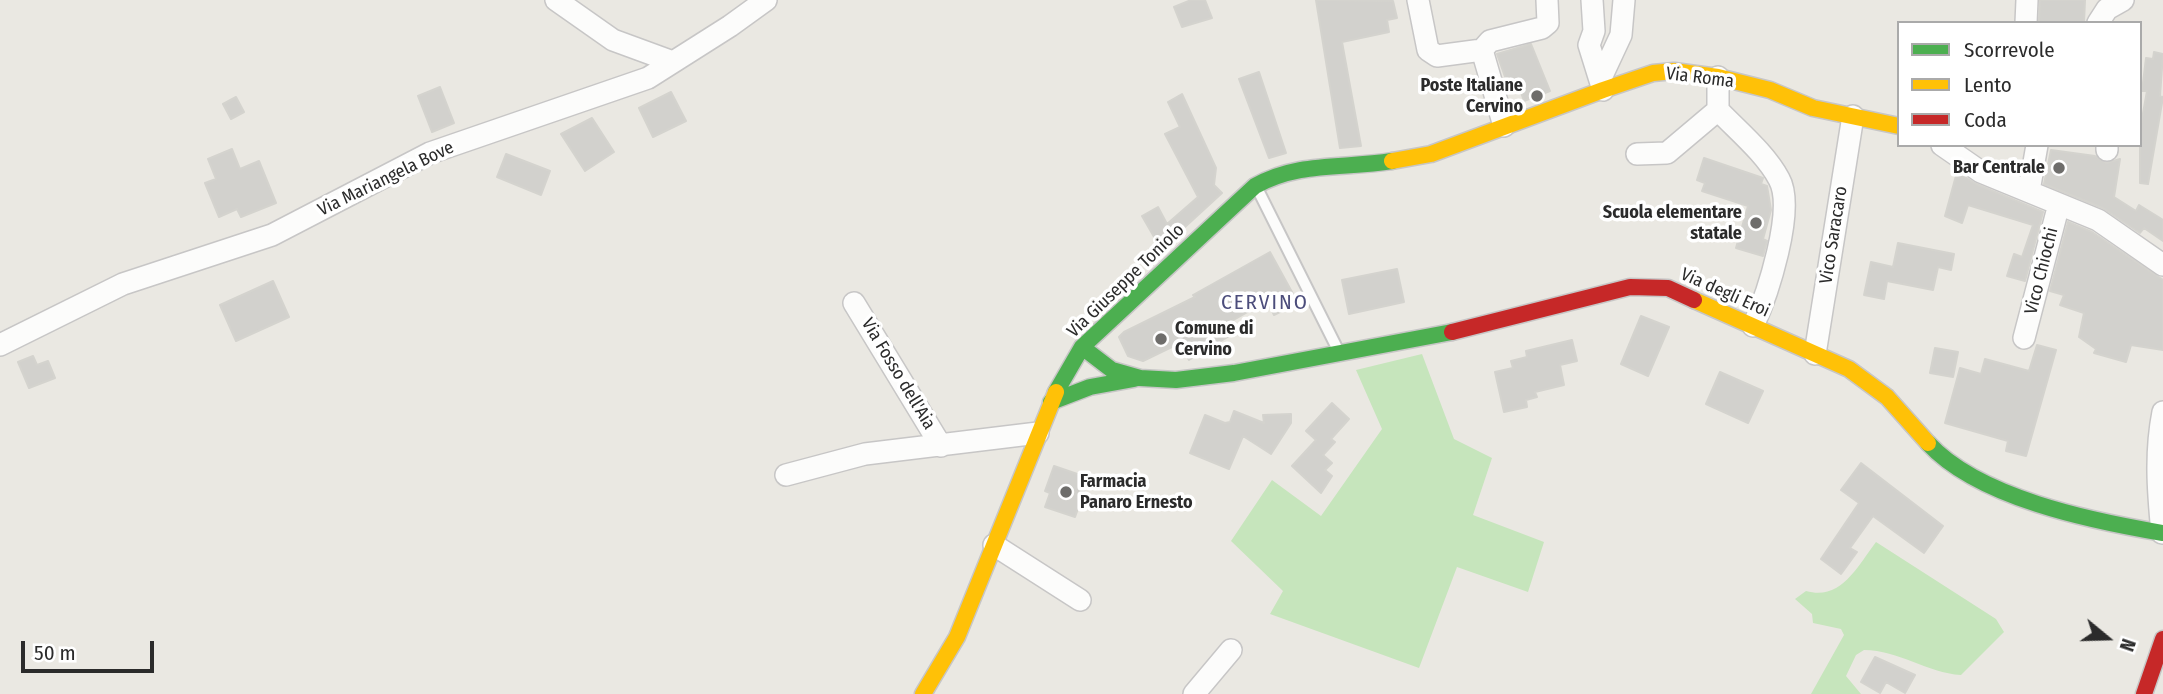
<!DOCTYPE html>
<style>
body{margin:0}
#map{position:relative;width:2163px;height:694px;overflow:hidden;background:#eae8e2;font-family:"Fira Sans Condensed",sans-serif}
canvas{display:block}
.legend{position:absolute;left:1897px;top:21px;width:245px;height:126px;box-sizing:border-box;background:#fff;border:2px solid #aaa;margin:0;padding:9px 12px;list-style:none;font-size:21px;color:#2b2b2b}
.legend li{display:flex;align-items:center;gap:14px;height:35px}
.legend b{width:35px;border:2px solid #aaa}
.north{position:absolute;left:2072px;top:603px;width:70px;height:70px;-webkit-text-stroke:5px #fff;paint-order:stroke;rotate:109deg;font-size:19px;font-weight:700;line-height:28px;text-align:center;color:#2b2b2b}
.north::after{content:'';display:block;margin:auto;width:24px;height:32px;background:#2b2b2b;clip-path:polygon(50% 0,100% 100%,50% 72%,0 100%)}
.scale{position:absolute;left:21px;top:641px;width:133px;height:32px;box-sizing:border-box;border:4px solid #2b2b2b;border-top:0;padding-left:9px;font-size:21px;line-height:24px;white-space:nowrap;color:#2b2b2b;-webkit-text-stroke:5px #fff;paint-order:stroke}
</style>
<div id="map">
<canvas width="2163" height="694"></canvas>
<ul class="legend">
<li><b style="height:9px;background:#4caf50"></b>Scorrevole</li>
<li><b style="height:9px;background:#ffc107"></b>Lento</li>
<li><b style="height:9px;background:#c62828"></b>Coda</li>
</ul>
<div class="north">N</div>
<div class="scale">50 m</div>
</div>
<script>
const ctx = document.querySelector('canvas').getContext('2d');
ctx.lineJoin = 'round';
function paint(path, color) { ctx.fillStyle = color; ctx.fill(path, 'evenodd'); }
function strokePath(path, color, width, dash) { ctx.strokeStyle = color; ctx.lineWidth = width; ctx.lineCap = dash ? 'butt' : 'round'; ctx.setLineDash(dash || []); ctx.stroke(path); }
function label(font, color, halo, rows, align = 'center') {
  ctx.font = font + ' "Fira Sans Condensed",sans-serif'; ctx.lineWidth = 7; ctx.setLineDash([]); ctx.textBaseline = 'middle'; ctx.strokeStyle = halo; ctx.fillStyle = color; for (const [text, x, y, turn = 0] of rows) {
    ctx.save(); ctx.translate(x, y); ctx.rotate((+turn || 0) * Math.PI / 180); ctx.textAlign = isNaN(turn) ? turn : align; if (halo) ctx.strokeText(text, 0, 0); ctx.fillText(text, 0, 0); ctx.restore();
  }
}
const green = new Path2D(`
 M1422 354 1454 439 1492 458 1473 515 1544 542 1528 592 1457 567 1419 668 1270 614 1283 591 1231 541 1272 480 1321 516 1382 429 1356 370Z
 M1876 542 1996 619 2004 632 1961 675C1927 673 1899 650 1864 650L1856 655 1846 676 1861 694H1811L1844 635 1841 629 1813 623 1812 614 1795 599 1806 591C1841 601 1857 567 1876 542Z`);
const building = new Path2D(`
 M1191 0H1205L1212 18 1182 27 1174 7Z
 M1316 0 1393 1 1397 18 1387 20 1389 32 1342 42 1361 146 1340 148Z
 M2040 0H2085L2084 23H2039Z
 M1531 44 1550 91 1524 101 1519 87 1510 91 1497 54Z
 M2154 52 2163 54 2160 96 2163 97 2148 184 2140 183V130L2147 91H2142L2146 58 2153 59Z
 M1259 72 1286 153 1269 158 1239 79Z
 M440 87 454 123 432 132 418 96Z
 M671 92 686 121 653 137 639 108Z
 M1182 94 1216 168 1214 185 1222 193 1161 249 1142 216 1158 207 1167 224 1198 197 1165 134 1180 127 1168 102Z
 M236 97 244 112 231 119 223 104Z
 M592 118 614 152 585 171 561 134Z
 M232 149 240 169 259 161 276 203 241 217 237 209 219 217 205 183 216 179 208 159Z
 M2051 150 2095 156 2106 163 2120 159 2114 197 2136 211 2139 205 2163 220V241L2144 228 2140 233 2103 208 2044 184Z
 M506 154 550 171 541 195 497 177Z
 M1704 158 1763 178 1761 184 1767 186 1771 210 1763 239 1767 241 1763 256 1736 248 1748 206 1702 191 1705 183 1697 180Z
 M1957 172 1976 184 2043 212 2025 281 2007 276 2014 254 2022 257 2033 225 1968 205 1962 223 1945 216Z
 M2068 222 2092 232 2163 280V350L2131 345 2126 362 2094 353 2096 349 2079 337 2084 313 2060 305 2064 295 2050 291Z
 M1898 243 1954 254 1951 270 1938 267 1933 290 1887 281 1884 299 1864 295 1871 262 1893 267Z
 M1270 252 1298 303 1274 315 1267 301 1230 322 1236 332 1189 360 1180 343 1143 361 1128 356 1119 337 1124 332 1195 297 1193 295Z
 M1397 269 1404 302 1349 314 1342 280Z
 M273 281 289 317 236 341 220 305Z
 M1641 316 1669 327 1648 376 1621 364Z
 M1572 340 1577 361 1560 365 1564 385 1535 392 1537 397 1526 400 1527 407 1504 412 1495 372 1513 368 1511 361 1527 357 1526 351Z
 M2037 345 2056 350 2026 456 2006 451 2008 441 1945 423 1960 368 1981 374 1985 359 2029 371Z
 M1935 348 1958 352 1953 377 1930 373Z
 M33 356 37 365 48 361 55 378 29 388 18 362Z
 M1720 372 1763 391 1748 423 1706 404Z
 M1332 403 1349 419 1331 439 1335 442 1323 455 1332 463 1325 470 1332 476 1321 493 1292 466 1316 440 1306 431Z
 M1234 411 1264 423 1263 415 1291 414V423L1271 454 1243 436 1229 469 1190 453 1205 415 1225 423 1230 422Z
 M1861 463 1943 526 1924 553 1873 516 1850 548 1857 552 1841 574 1821 559 1859 503 1841 490Z
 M1054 466 1089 478 1075 517 1045 507 1050 493 1045 491Z
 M1875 657 1915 675 1905 693 1886 682 1880 693 1861 682Z`);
const lane = new Path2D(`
 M1257 188 1339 352`);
const street = new Path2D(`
 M556 0 613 40 673 62
 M1418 0 1428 50 1437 56 1482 50 1504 126
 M1592 0 1594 31 1589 45 1603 90
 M2026 23 2027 0
 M2098 23 2107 9 2123 0
 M1482 50 1490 41 1542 28 1548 23 1547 0
 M1718 77V110C1738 131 1765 153 1779 179 1796 209 1767 296 1753 326
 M1600 80 1621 35 1624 0
 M1942 145 1981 172 2098 220 2163 265
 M2107 145V150
 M1637 154 1667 153 1718 110
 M2029 191 2037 145
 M854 303 941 446
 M2024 338 2059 204
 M0 345 123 284 272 235 430 153 648 78 730 26 766 0
 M1815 354 1853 116
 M786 475 865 454 1038 433
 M2162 533C2158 491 2155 453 2163 412
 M994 545 1080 600
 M1194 694 1231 650`);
const fast = new Path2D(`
 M1082 347 1112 370 1140 378 1176 380 1234 373 1452 332
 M1056 392 1082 347 1255 186C1299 161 1344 169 1392 161
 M1051 402 1090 387 1134 379
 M1928 443C1978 498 2092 521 2163 533`);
const slow = new Path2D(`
 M1392 161 1431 154 1603 90 1653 73 1674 71 1718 77 1770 90 1813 108 1899 126
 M1694 300 1849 369 1887 397 1928 443
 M923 694 957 637 1056 392`);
const jam = new Path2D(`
 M1452 332 1630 287 1668 288 1694 300
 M2144 694 2163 639`);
const markers = [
 [1537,96,7,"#6e6d6b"],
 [2059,168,7,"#6e6d6b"],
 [1756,223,7,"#6e6d6b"],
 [1161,339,7,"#6e6d6b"],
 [1066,492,7,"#6e6d6b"]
];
const streetNames = [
 ["Via Roma",1700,78,7],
 ["Via Mariangela Bove",386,179,-26],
 ["Vico Saracaro",1834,235,-81],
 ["Vico Chiochi",2042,271,-76],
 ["Via Giuseppe Toniolo",1126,281,-44],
 ["Via degli Eroi",1725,293,24],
 ["Via Fosso dell'Aia",898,374,59]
];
const poiNames = [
 ["Poste Italiane",1523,86],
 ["Cervino",1523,107],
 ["Bar Centrale",2045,168],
 ["Scuola elementare",1742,213],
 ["statale",1742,234],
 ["Comune di",1175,329,"left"],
 ["Cervino",1175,350,"left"],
 ["Farmacia",1080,482,"left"],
 ["Panaro Ernesto",1080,503,"left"]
];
const quarterNames = [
 ["CERVINO",1265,303]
];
paint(green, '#c6e5bc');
paint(building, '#d2d1cd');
strokePath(building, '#d4d3ce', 2);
strokePath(lane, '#c7c6c6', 14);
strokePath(street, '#c7c6c6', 24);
strokePath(fast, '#c7c6c6', 19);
strokePath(slow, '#c7c6c6', 19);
strokePath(jam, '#c7c6c6', 19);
strokePath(lane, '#fcfcfb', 10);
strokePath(street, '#fcfcfb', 21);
strokePath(fast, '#4caf50', 16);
strokePath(slow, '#ffc107', 16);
strokePath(jam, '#c62828', 16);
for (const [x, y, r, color] of markers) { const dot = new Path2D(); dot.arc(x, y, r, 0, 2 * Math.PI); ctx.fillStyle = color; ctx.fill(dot); strokePath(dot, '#fff', 2.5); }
label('18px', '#2b2b2b', '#fff', streetNames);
label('bold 18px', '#2b2b2b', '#fff', poiNames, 'right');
ctx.letterSpacing = '2px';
label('21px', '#4c4d7b', '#fff', quarterNames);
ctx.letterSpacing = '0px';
</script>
